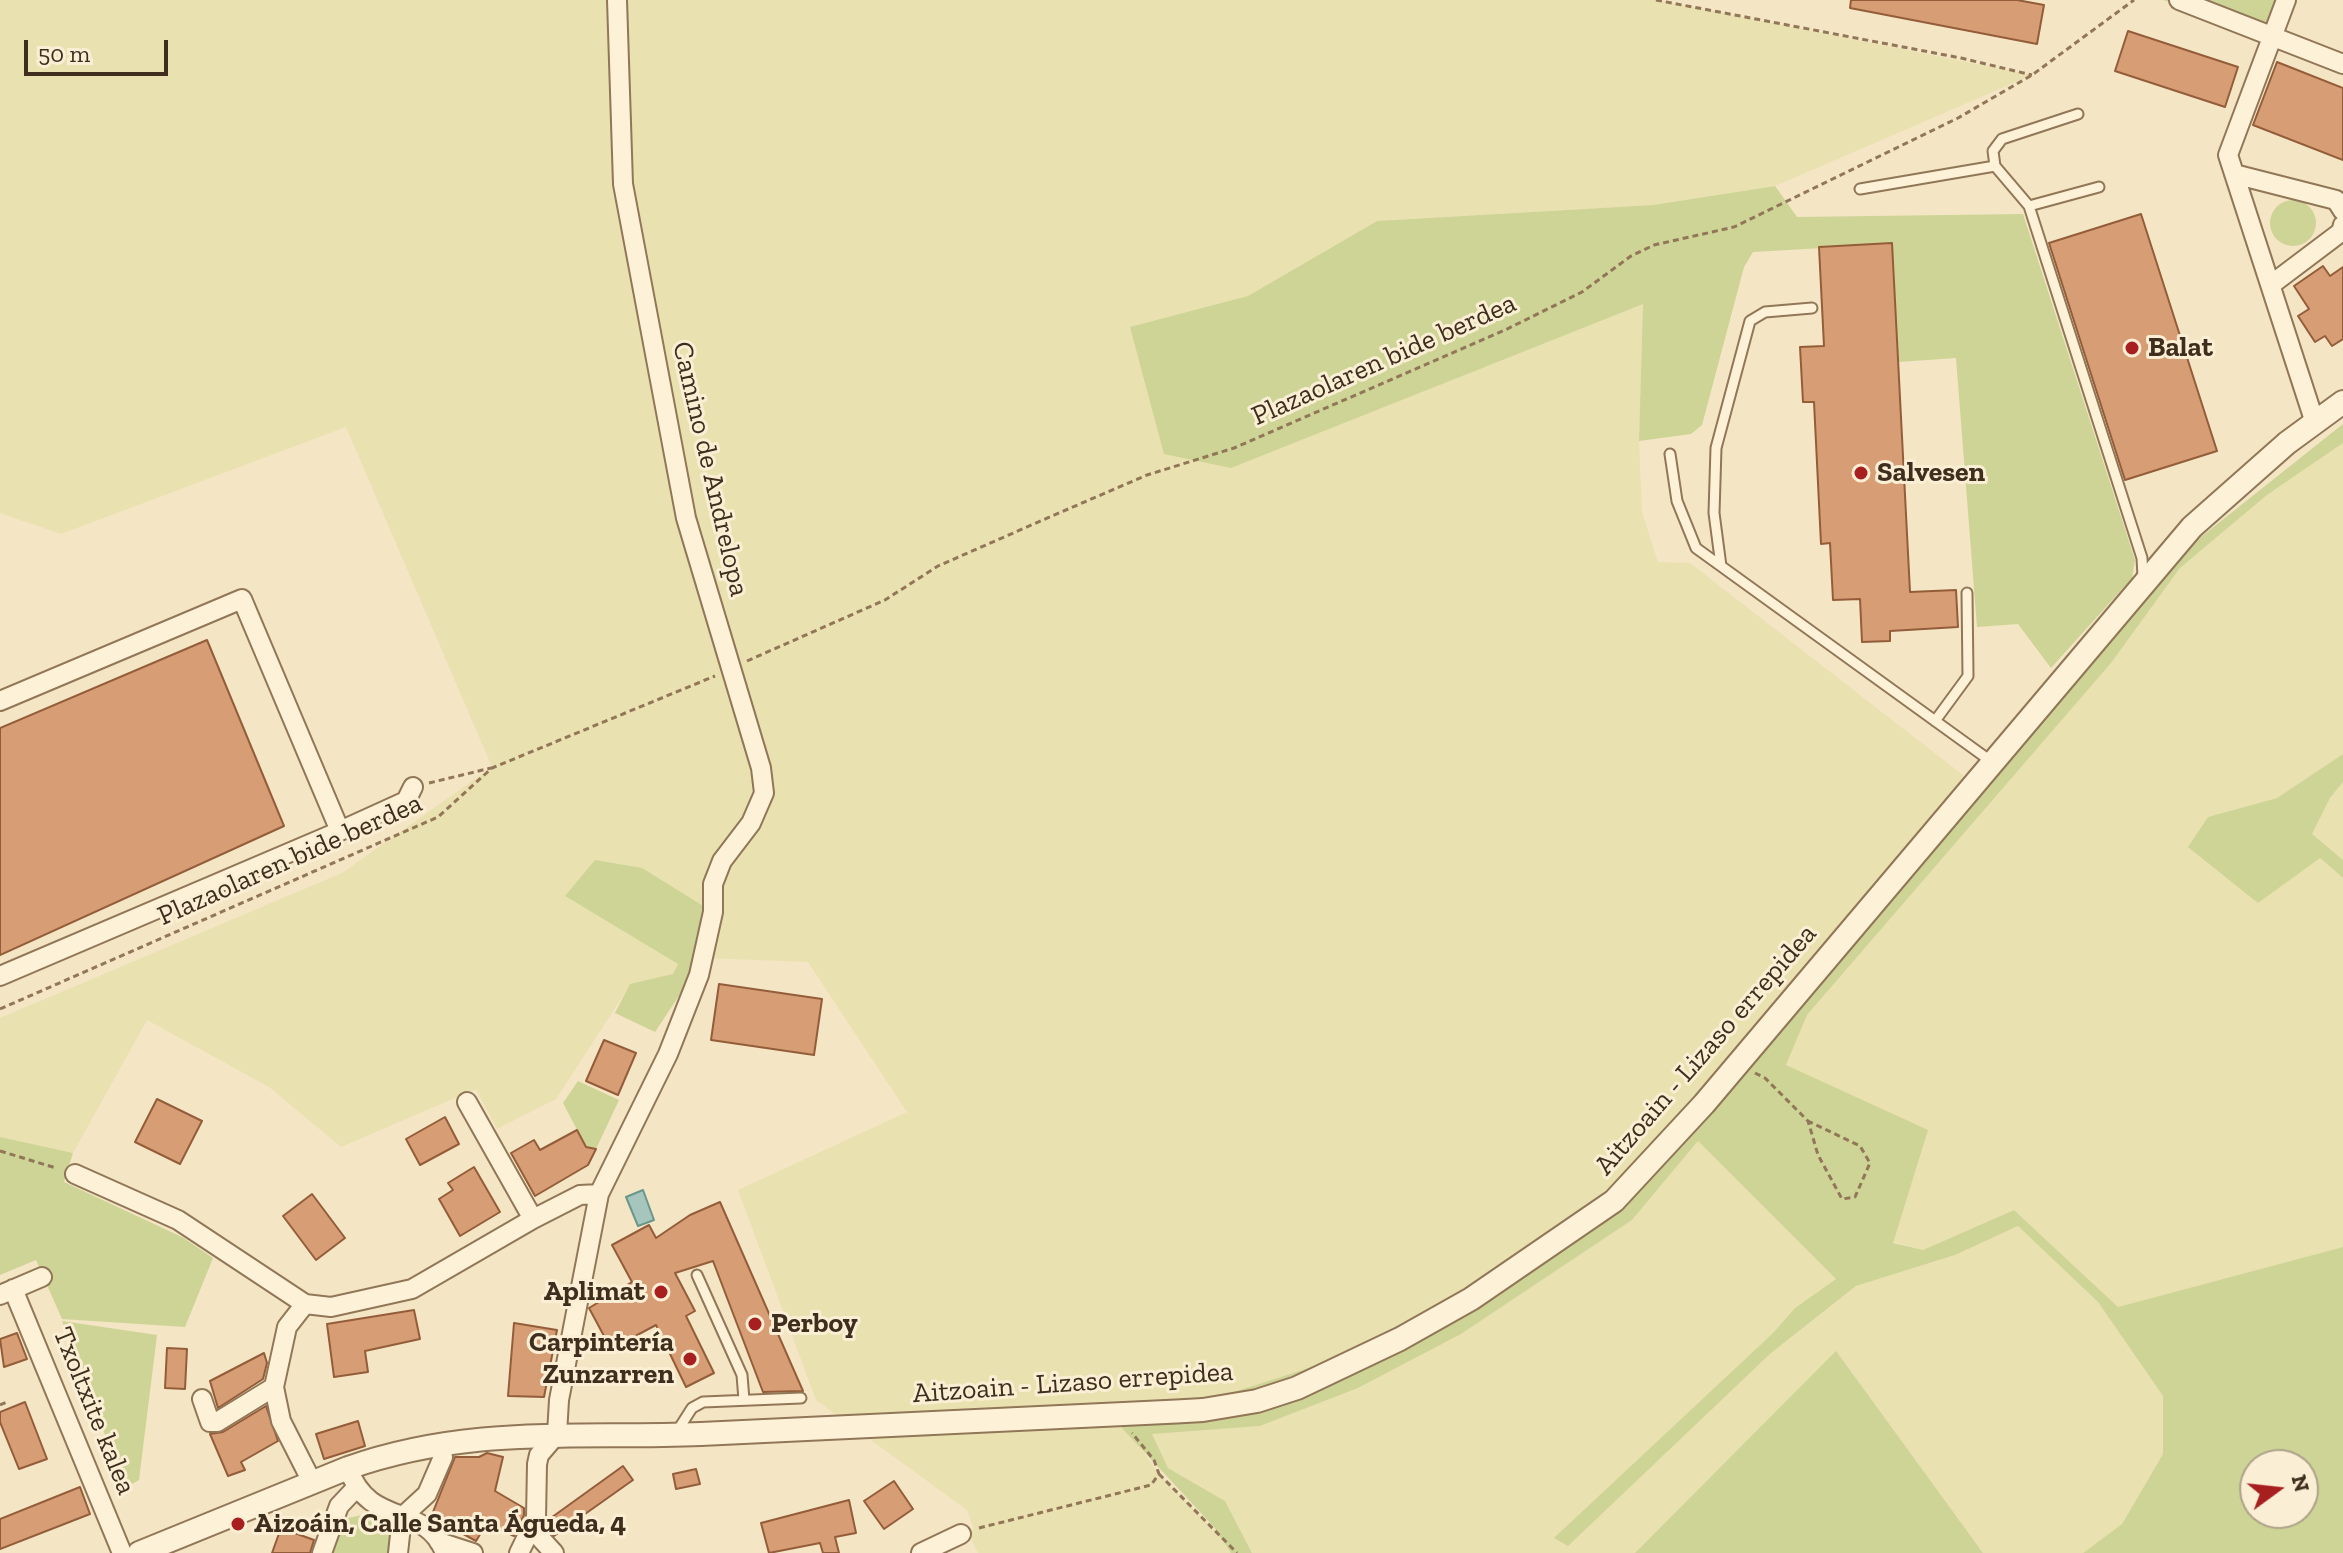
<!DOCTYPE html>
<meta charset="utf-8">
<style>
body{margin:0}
#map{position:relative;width:2343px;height:1553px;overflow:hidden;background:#f4e5c4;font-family:"Zilla Slab",serif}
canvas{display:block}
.north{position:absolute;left:2239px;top:1449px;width:80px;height:80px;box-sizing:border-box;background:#faefd4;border:2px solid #afa28b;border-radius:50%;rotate:75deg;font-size:22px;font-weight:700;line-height:32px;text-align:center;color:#3f2e1d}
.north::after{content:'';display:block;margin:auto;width:28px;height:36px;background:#a81f20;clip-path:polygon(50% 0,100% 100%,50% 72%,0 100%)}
.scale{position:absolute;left:24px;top:40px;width:144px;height:36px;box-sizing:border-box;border:4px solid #3f2e1d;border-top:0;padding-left:10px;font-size:24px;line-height:28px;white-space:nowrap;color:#3f2e1d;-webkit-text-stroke:6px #faefd4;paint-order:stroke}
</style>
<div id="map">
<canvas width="2343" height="1553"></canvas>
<div class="north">N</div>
<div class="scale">50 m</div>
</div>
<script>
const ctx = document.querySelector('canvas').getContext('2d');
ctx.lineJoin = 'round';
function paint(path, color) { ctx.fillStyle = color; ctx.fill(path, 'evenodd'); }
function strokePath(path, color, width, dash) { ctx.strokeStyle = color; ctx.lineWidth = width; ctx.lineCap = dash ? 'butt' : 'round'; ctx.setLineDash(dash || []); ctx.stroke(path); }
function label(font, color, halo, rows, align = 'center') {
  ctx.font = font + ' "Zilla Slab",serif'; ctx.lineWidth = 6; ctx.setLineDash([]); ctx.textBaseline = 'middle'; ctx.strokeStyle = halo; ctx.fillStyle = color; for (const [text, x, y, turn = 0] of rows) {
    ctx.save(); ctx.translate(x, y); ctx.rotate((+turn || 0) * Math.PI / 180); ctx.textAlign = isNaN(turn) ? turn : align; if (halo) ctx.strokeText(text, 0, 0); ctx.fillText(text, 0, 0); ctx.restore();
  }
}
const farmland = new Path2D(`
 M0 0H1657L2032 75 1775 186 1653 205 1377 221 1248 296 1131 328 1231 468 1643 303 1639 441 1642 512 1658 562 1690 563 1963 775 1969 790 1614 1201 1400 1339 1203 1410 1117 1416 1159 1474 1237 1553H978L967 1531 974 1529 967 1510 816 1400 738 1190 907 1112 808 962 704 958 565 896 678 964 673 974 630 985 556 1099 497 1129 476 1089 341 1147 269 1087 147 1020 73 1153 0 1137V1018L342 873 492 767 346 427 61 534 0 513Z
 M2343 443V754L2277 798 2208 817 2320 858 2343 878V1247L2118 1307 2014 1210 1923 1250 1893 1242 1786 1065 1807 1015 2111 663 2180 568 2267 495Z
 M2343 782V860L2312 834 2330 798Z
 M1698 1141 1836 1279 1795 1308 1773 1333 1555 1538 1568 1545 1771 1353 1856 1286 1955 1255 2018 1226 2098 1302 2163 1396V1454L2122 1524 2083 1553H1983L1836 1352 1635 1553H1252L1225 1501 1168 1468 1151 1433 1260 1426 1358 1388 1461 1334 1632 1220Z`);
const green = new Path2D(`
 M2163 0H2286L2272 35Z
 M1775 186 1797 217 2023 214 2135 560 2132 578 2051 668 2018 624 1977 627 1956 358 1898 362 1892 244 1753 252 1744 267 1702 425 1691 434 1639 441 1643 304 1231 468 1164 454 1130 327 1248 296 1377 221 1653 205Z
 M2270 223a23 23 0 1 1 46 0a23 23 0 1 1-46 0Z
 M2343 424V443L2267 495 2180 568 2111 663 1807 1015 1786 1065 1928 1130 1893 1243 1923 1250 2014 1210 2118 1307 2343 1247V1553H2083L2122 1524 2163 1454V1396L2098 1302 2018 1226 1955 1255 1856 1286 1771 1353 1568 1546 1554 1538 1773 1333 1795 1308 1836 1279 1698 1141 1632 1220 1461 1334 1358 1388 1260 1426 1152 1434 1168 1468 1225 1501 1252 1553H1231L1214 1527 1107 1412 1159 1407 1237 1391 1400 1339 1537 1255 1685 1125 2143 583ZM2255 1465H2303V1513H2255Z
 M2343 754V782L2330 798 2312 834 2343 860V878L2320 858 2258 903 2188 847 2208 817 2277 798Z
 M595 860 642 868 713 912 704 958 655 1032 615 1013 630 984 673 974 678 964 565 896Z
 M578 1081 619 1100 596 1149 586 1147 563 1103Z
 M0 1137 73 1153 64 1182 182 1237 213 1258 185 1327 62 1319 36 1260 0 1275Z
 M62 1321 157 1335 139 1480 125 1488Z
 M1836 1351 1983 1553H1635Z
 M366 1514C384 1520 395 1533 390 1553H330L348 1518Z`);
const water = new Path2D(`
 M643 1190 654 1220 638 1226 626 1197Z`);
const building = new Path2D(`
 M1851 0H2017L2044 5 2037 44 1850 8Z
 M2128 31 2238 67 2225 107 2115 71Z
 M2277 62 2343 88V160L2253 125Z
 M2141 214 2217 451 2125 480 2049 243Z
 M1892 243 1910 592 1956 590 1958 627 1890 631V641L1862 642 1860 599 1833 600 1830 543 1821 544 1814 402H1803L1800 347 1824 346 1819 247Z
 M2323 266 2330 276 2343 267V339L2332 346 2325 336 2315 342 2298 316 2309 309 2294 286Z
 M207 640 284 826 0 955V728Z
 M719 984 822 999 814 1055 711 1040Z
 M604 1040 636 1053 618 1095 586 1081Z
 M157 1099 202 1121 180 1164 135 1142Z
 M445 1117 459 1144 420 1165 406 1139Z
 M577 1130 586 1147 596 1149 588 1165 535 1196 511 1153 534 1140 540 1150Z
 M474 1167 500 1212 460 1236 439 1199 453 1190 448 1183Z
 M312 1194 345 1238 316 1260 283 1216Z
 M720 1202 803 1391 763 1392 713 1261 675 1273 695 1311 686 1316 714 1373 686 1387 656 1325 611 1349 589 1308 632 1282 612 1245 649 1225 656 1238 690 1215Z
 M414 1310 420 1339 365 1351 368 1372 334 1377 327 1324Z
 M514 1323 557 1330 544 1397 508 1396Z
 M17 1333 27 1359 4 1367 0 1339Z
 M167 1348 187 1349 185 1389 165 1388Z
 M264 1353 267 1363 263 1379 218 1408 210 1381Z
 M25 1402 47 1459 19 1469 0 1422V1412Z
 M266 1406 278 1441 241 1462 245 1470 228 1476 210 1434 223 1432Z
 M358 1421 365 1446 324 1459 316 1434Z
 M487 1453 503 1457 495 1491 524 1508V1515L514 1536 487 1523 476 1541 456 1530 455 1533 431 1517 455 1457H479Z
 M623 1466 633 1480 554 1536 545 1526 548 1520Z
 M696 1469 700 1484 676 1489 673 1474Z
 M894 1481 913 1509 884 1529 864 1501Z
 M80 1487 90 1514 0 1549V1519Z
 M849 1500 856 1533 835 1537 839 1553H823L820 1543 769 1553 761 1523Z
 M281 1528 314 1540 310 1553H272Z`);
const path = new Path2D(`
 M1656 0 1961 58 2032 75
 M747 661 885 600 938 566 1052 516 1147 475 1234 448 1505 330 1582 292 1631 256 1654 245 1734 227 1958 118 2032 75 2134 0
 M429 783 491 768
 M0 1009 438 817 492 768 715 676
 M1755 1073 1765 1078 1808 1121 1818 1155 1842 1199 1855 1197 1870 1163 1860 1146 1808 1121
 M0 1151 56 1168
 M0 1405 9 1401
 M1159 1474 1237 1553
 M979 1528 1151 1485 1159 1474 1154 1460 1132 1433`);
const service = new Path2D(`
 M2078 114 2002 139 1993 151 1995 166 2029 206 2142 558 2143 577
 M1860 189 1995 166
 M2029 206 2099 187
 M1670 454 1677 501 1696 548 1992 762
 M1721 566 1714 513 1716 448 1750 321 1765 312 1812 308
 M1935 721 1968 676 1967 593
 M697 1275 742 1375 744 1400
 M676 1433 692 1408 703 1402 801 1398`);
const minor = new Path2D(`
 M2179 0 2343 64
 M2286 0 2228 155 2315 423
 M2234 174 2336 200 2343 211
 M2272 284 2341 232 2343 225
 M0 701 242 599 340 831 0 976
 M340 831 406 801 413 787
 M467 1102 533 1219
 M75 1174 178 1220 305 1304 331 1307 412 1289 533 1219 580 1195 599 1194
 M13 1289 122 1553
 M0 1295 42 1277
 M274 1387 281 1421 312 1482
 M202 1399 210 1422H217L274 1387 287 1327 305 1304
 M348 1468C370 1530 425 1501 445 1553
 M532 1529 554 1553
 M439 1542 473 1553
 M322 1553 339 1506 355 1489
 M398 1553 402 1517 427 1494 443 1457
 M519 1553 536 1518 537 1464 539 1455 557 1434 559 1400 599 1194 668 1054 699 975 713 912V884L722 861 751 823 764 793 761 768 686 518 623 184 617 0
 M921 1553 961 1534`);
const tertiary = new Path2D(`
 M139 1553 348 1468C470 1425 576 1439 701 1434 869 1427 1036 1419 1203 1410L1257 1401 1297 1388 1400 1339 1471 1299 1614 1201 1704 1104 2192 527 2287 443 2343 402`);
const markers = [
 [2132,348,8,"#a81f20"],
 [1861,473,8,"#a81f20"],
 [661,1292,8,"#a81f20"],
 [755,1324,8,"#a81f20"],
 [690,1359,8,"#a81f20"],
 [238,1524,8,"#a81f20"]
];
const poiNames = [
 ["Balat",2148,348],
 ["Salvesen",1877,473],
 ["Aplimat",645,1292,"right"],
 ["Perboy",771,1324],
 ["Carpintería",674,1343,"right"],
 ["Zunzarren",674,1375,"right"],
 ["Aizoáin, Calle Santa Águeda, 4",254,1524]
];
const streetNames = [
 ["Plazaolaren bide berdea",1384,360,-24],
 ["Camino de Andrelopa",710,469,77],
 ["Plazaolaren bide berdea",290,860,-24],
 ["Aitzoain - Lizaso errepidea",1706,1050,-49],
 ["Aitzoain - Lizaso errepidea",1073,1383,-4],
 ["Txoltxite kalea",94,1411,68]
];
paint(farmland, '#eae1b0');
paint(green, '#cdd496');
paint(water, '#a6c6bd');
strokePath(water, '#6b968b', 2);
paint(building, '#d79d75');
strokePath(building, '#945d3a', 2);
strokePath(service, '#917657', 13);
strokePath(minor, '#917657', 22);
strokePath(tertiary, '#917657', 26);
strokePath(path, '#917657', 3, [6, 4]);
strokePath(service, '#fdf2d8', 9);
strokePath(minor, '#fdf2d8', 18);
strokePath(tertiary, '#fdf2d8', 22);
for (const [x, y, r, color] of markers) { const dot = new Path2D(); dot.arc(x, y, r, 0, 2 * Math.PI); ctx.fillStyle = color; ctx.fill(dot); strokePath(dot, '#faefd4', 3); }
label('bold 28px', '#3f2e1d', '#faefd4', poiNames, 'left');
label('28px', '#3f2e1d', '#faefd4', streetNames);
</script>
